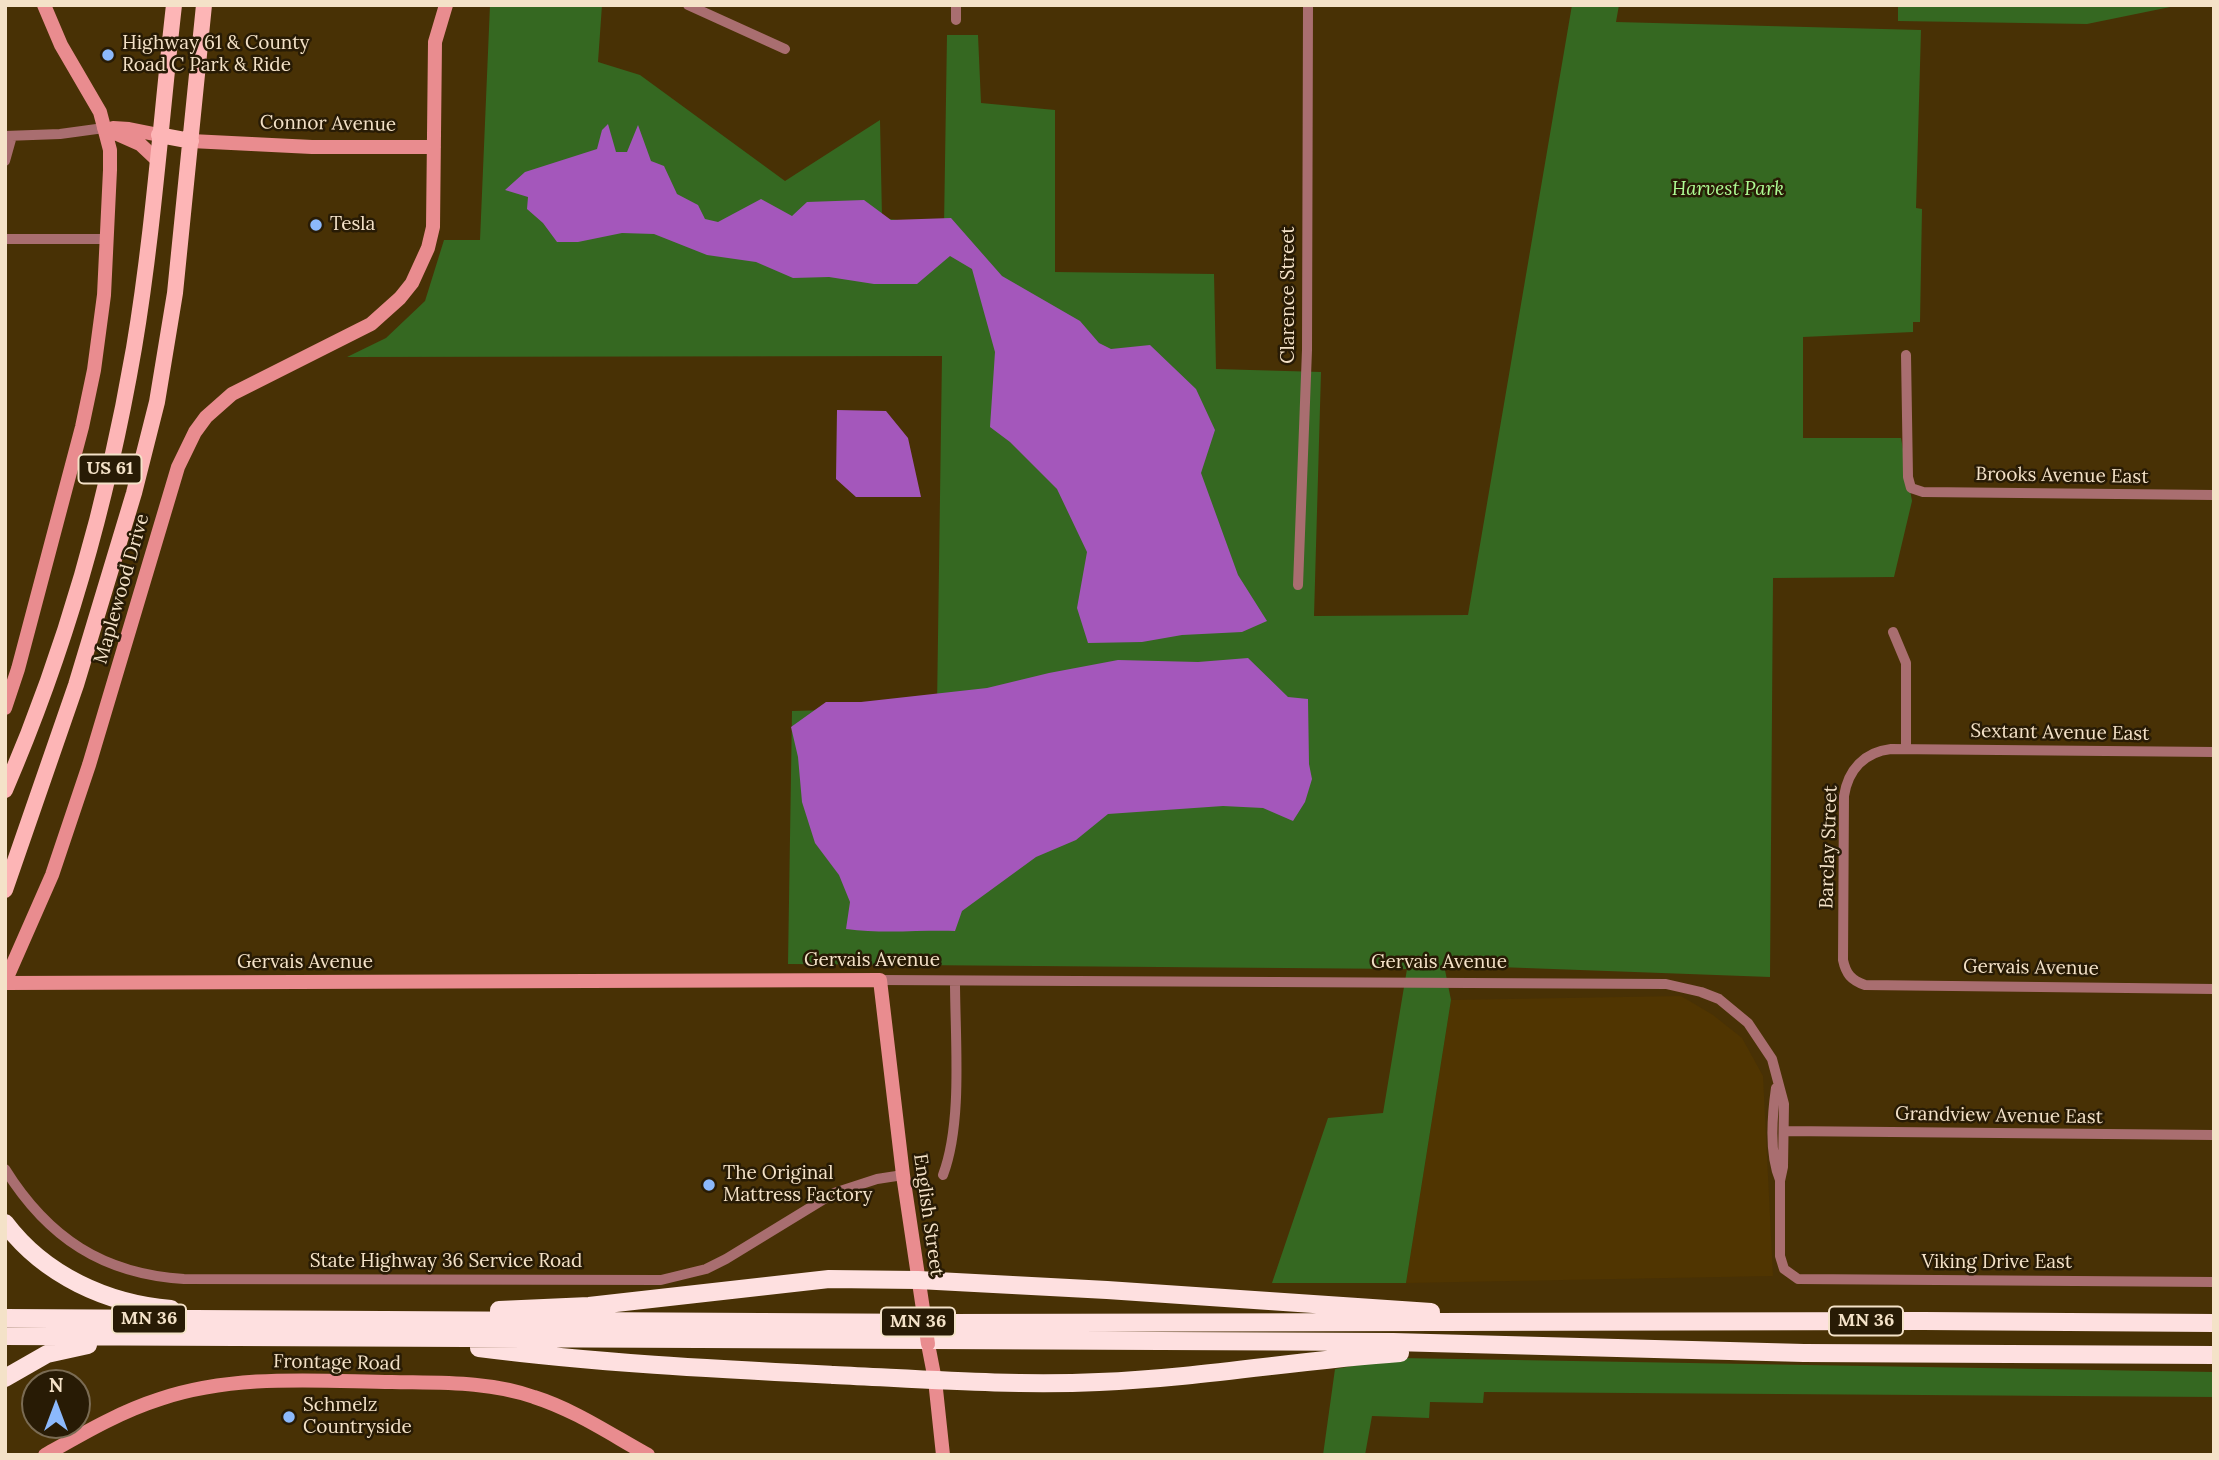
<!DOCTYPE html>
<style>
body{margin:0}
#map{position:relative;width:2219px;height:1460px;overflow:hidden;background:#483105;font-family:Lora,serif}
canvas{display:block}
.frame{position:absolute;inset:0;border:7px solid #f4e2c8;pointer-events:none}
.north{position:absolute;left:21px;top:1369px;width:70px;height:70px;box-sizing:border-box;background:#281b05;border:2px solid #7a6b53;border-radius:50%;rotate:0deg;font-size:19px;font-weight:700;line-height:28px;text-align:center;color:#f4e2c8}
.north::after{content:'';display:block;margin:auto;width:24px;height:32px;background:#8cb9fc;clip-path:polygon(50% 0,100% 100%,50% 72%,0 100%)}
</style>
<div id="map">
<canvas width="2219" height="1460"></canvas>
<div class="frame"></div>
<div class="north">N</div>
</div>
<script>
const ctx = document.querySelector('canvas').getContext('2d');
ctx.lineJoin = 'round';
function paint(path, color) { ctx.fillStyle = color; ctx.fill(path, 'evenodd'); }
function strokePath(path, color, width, dash) { ctx.strokeStyle = color; ctx.lineWidth = width; ctx.lineCap = dash ? 'butt' : 'round'; ctx.setLineDash(dash || []); ctx.stroke(path); }
function label(font, color, halo, rows, align = 'center') {
  ctx.font = font + ' Lora,serif'; ctx.lineWidth = 5; ctx.setLineDash([]); ctx.textBaseline = 'middle'; ctx.strokeStyle = halo; ctx.fillStyle = color; for (const [text, x, y, turn = 0] of rows) {
    ctx.save(); ctx.translate(x, y); ctx.rotate((+turn || 0) * Math.PI / 180); ctx.textAlign = isNaN(turn) ? turn : align; if (halo) ctx.strokeText(text, 0, 0); ctx.fillText(text, 0, 0); ctx.restore();
  }
}
const built = new Path2D(`
 M1681 996 1713 1015 1742 1038 1763 1076 1773 1276 1406 1283 1451 1000Z`);
const green = new Path2D(`
 M490 5H602L598 62 640 75 785 181 880 120 882 218 944 226 947 35H978L981 103 1055 110V272L1214 274 1216 369 1321 372 1314 616 1468 615 1572 5H1619L1616 22 1921 30 1916 208 1922 209 1920 322H1913V332L1803 337V438H1901L1912 501 1894 577 1773 578 1770 977 1444 965 1451 1000 1406 1283H1272L1328 1118 1383 1113 1407 969 788 964 792 711 937 707 942 356 347 357 386 338 425 301 444 240H480Z
 M1898 5H2180L2087 24 1898 21Z
 M1399 1358 2214 1372V1397L1484 1392 1483 1403 1430 1402 1429 1418 1372 1416 1365 1455H1323L1335 1369Z`);
const water = new Path2D(`
 M608 124 616 152H627L638 125 651 161 664 166 677 194 698 205 705 219 718 222 761 199 792 216 807 202 864 200 891 220 951 218 1002 276 1080 321 1099 343 1111 349 1150 345 1196 389 1215 430 1201 473 1238 575 1267 621 1242 632 1182 635 1142 642 1088 643 1077 608 1087 552 1057 489 1010 442 990 427 995 352 972 269 950 256 917 284H874L829 277 793 278 756 262 707 255 654 234 622 233 578 242H557L543 223 527 209 528 197 505 190 525 172 597 149 602 130Z
 M837 410 886 411 908 438 921 497H856L836 479Z
 M1248 658 1288 697 1308 699 1309 764 1312 779 1305 802 1293 821 1263 808 1223 806 1108 814 1076 840 1036 857 962 911 955 931C918 930 882 934 846 929L850 902 839 875 815 843 802 802 798 757 791 727 826 702H861L987 688 1049 673 1118 660 1198 662Z`);
const street = new Path2D(`
 M688 5 785 49
 M956 20V5
 M5 136 60 134 104 128
 M5 161 12 136
 M5 239H107
 M1906 355 1908 477 1911 488 1923 492 2214 495
 M1298 585 1307 350 1308 5
 M1893 632 1906 663V749
 M2214 752 1891 749C1864 752 1848 770 1844 796L1843 960C1846 974 1851 980 1865 985L2214 989
 M880 980 1666 984 1701 992 1719 999 1748 1023 1772 1059 1784 1104 1783 1167 1780 1181V1256L1784 1269 1798 1279 2214 1282
 M1776 1088C1772 1116 1769 1154 1780 1180
 M1784 1131 2214 1135
 M5 1169C48 1238 103 1274 184 1279L661 1280 706 1269 726 1259 834 1193 877 1179 903 1175
 M943 1175C963 1122 955 1039 955 981`);
const secondary = new Path2D(`
 M104 128 140 144 157 160
 M113 128 129 129 159 135
 M191 141 312 147H434
 M5 708 18 669 82 427 94 370 104 295 110 170V150L100 112 61 45 44 5
 M5 982 52 875 89 765 178 467 195 432 206 417 232 394 371 324 400 298 412 283 428 248 433 227 435 42 446 5
 M5 983 880 980 903 1175 924 1316
 M928 1344 935 1380 943 1455
 M45 1455C82 1434 119 1412 160 1399 235 1374 314 1381 392 1382 440 1383 489 1381 534 1397 575 1410 610 1434 648 1455`);
const primary = new Path2D(`
 M159 135 191 141
 M5 790C66 649 108 499 134 348 153 235 161 119 174 5
 M5 890 76 685 134 493 157 402 175 293 204 5`);
const highway = new Path2D(`
 M5 1223C44 1275 107 1304 171 1309
 M499 1310 589 1306 829 1279 918 1280 1107 1290 1431 1312
 M5 1318 950 1323 1923 1321 2214 1323
 M5 1336 1393 1342 1804 1353 2214 1355
 M479 1348C596 1363 716 1369 834 1375 922 1379 1011 1386 1099 1382 1200 1378 1300 1360 1400 1353
 M5 1378 47 1354 88 1345`);
const secondaryBridge = new Path2D(`
 M924 1316 928 1344`);
const markers = [
 [108,55,7,"#8cb9fc"],
 [316,225,7,"#8cb9fc"],
 [709,1185,7,"#8cb9fc"],
 [289,1417,7,"#8cb9fc"]
];
const shields = [
 [110,469,63],
 [149,1319,74],
 [1866,1321,74],
 [918,1322,74]
];
const shieldNames = [
 ["US 61",110,469],
 ["MN 36",149,1319],
 ["MN 36",1866,1321],
 ["MN 36",918,1322]
];
const poiNames = [
 ["Highway 61 & County",122,44],
 ["Road C Park & Ride",122,66],
 ["Tesla",330,225],
 ["The Original",723,1174],
 ["Mattress Factory",723,1196],
 ["Schmelz",303,1406],
 ["Countryside",303,1428]
];
const streetNames = [
 ["Connor Avenue",328,124,1],
 ["Clarence Street",1289,295,-90],
 ["Brooks Avenue East",2062,476,1],
 ["Maplewood Drive",122,589,-74],
 ["Sextant Avenue East",2060,733,1],
 ["Barclay Street",1829,847,-88],
 ["Gervais Avenue",872,961],
 ["Gervais Avenue",305,963],
 ["Gervais Avenue",1439,963],
 ["Gervais Avenue",2031,968,1],
 ["Grandview Avenue East",1999,1116,1],
 ["English Street",928,1215,82],
 ["State Highway 36 Service Road",446,1262],
 ["Viking Drive East",1997,1263],
 ["Frontage Road",337,1363,1]
];
const parkNames = [
 ["Harvest Park",1728,190]
];
paint(built, '#503501');
paint(green, '#356821');
paint(water, '#a457bb');
strokePath(street, '#a96e70', 10);
strokePath(secondary, '#e98c8f', 14);
strokePath(primary, '#fdb5b6', 16);
strokePath(highway, '#fee0e0', 18);
strokePath(secondaryBridge, '#e98c8f', 14);
for (const [x, y, r, color] of markers) { const dot = new Path2D(); dot.arc(x, y, r, 0, 2 * Math.PI); ctx.fillStyle = color; ctx.fill(dot); strokePath(dot, '#281b05', 2.5); }
for (const [x, y, w] of shields) { const box = new Path2D(); box.roundRect(x - w / 2, y - 14.5, w, 29, 5); ctx.fillStyle = '#281b05'; ctx.fill(box); strokePath(box, '#f4e2c8', 2); }
label('bold 18px', '#f4e2c8', null, shieldNames);
label('19px', '#f4e2c8', '#281b05', poiNames, 'left');
label('19px', '#f4e2c8', '#281b05', streetNames);
label('italic 19px', '#affd94', '#281b05', parkNames);
</script>
